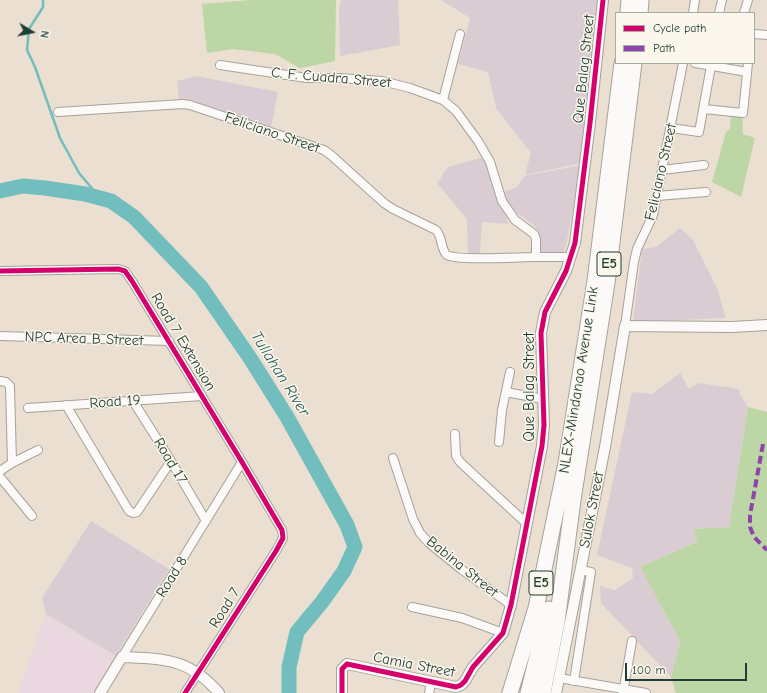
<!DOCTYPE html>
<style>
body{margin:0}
#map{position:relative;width:767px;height:693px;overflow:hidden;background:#eadfd0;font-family:"Comic Neue",sans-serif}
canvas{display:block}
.legend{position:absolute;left:615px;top:12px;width:140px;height:52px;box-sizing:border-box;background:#fbf7ec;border:1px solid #a3ada2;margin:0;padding:5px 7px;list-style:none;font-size:12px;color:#1f3d34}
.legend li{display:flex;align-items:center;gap:8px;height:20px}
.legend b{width:20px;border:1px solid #a3ada2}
.north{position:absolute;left:12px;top:12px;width:40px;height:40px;-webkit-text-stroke:3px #fbf7ec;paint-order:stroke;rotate:100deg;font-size:11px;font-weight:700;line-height:16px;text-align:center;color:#1f3d34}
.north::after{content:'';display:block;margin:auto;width:14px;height:18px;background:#1f3d34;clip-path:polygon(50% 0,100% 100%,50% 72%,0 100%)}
.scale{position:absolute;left:625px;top:663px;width:122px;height:18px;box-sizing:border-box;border:2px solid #1f3d34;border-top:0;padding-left:5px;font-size:12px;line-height:14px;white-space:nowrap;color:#1f3d34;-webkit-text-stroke:3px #fbf7ec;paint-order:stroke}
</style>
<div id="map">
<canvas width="767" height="693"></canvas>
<ul class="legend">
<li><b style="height:5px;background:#d6006c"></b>Cycle path</li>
<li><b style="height:5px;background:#8e44ad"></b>Path</li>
</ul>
<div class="north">N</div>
<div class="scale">100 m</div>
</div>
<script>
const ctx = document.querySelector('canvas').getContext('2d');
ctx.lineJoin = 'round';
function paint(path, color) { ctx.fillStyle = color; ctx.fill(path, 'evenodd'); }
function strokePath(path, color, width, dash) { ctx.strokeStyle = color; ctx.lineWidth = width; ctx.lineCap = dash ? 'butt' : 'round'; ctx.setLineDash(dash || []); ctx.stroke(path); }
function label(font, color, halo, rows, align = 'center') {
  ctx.font = font + ' "Comic Neue",sans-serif'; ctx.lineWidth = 3; ctx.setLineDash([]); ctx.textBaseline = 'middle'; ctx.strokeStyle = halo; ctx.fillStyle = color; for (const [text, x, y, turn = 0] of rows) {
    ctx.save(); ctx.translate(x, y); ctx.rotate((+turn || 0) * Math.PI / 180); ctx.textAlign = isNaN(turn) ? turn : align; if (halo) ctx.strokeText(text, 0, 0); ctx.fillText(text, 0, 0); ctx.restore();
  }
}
const built = new Path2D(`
 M46 614 116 656 93 693H18Z`);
const industrial = new Path2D(`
 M341 0H398L400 45 340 56 339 11Z
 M441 0H597L596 26 581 163 525 175 531 153 496 108 488 72 458 64 470 18Z
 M196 76 278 92 271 128 192 100 179 99 177 81Z
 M484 157 509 224 482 222 480 255 468 254 467 219 437 183 448 167Z
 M581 165 568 236 563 255 540 254 539 232 533 224 512 210 502 193 517 187 524 176Z
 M680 228 693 240 717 288 726 318 633 322 642 249 656 247Z
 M680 373 689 389 699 383 739 389 740 394 748 407 729 527 694 529 697 542 640 567 680 641 671 677 601 603 600 586 615 590 633 578 632 568 597 555 632 392 652 394Z
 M91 521 169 569 116 656 46 614 42 598Z`);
const green = new Path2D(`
 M251 0H336L335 61 300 68 275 54 233 49 207 53 202 4Z
 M742 115 743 134 755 138 741 197 712 182 726 132 730 129 731 116Z
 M748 407 767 412V693H676L671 677 680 641 640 567 697 542 694 529 729 527Z`);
const stream = new Path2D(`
 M43 0V7L29 29 27 50 35 67 60 138 79 173 101 199`);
const river = new Path2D(`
 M0 191 23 186 45 188 85 194 111 201 134 217 201 287 250 358 287 417 347 525 355 547 344 571 322 602 297 632 289 667V693`);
const minor = new Path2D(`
 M693 13 695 0
 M719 13 722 0
 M744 13 748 0
 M754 34 767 35
 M695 63 747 72
 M220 65 307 78H339L382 81 410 88 443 100 456 111 478 141 490 162 502 201 511 214 515 220 534 234 536 239V257
 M443 100 460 34
 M704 109 743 113 748 63
 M58 112 183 104 190 105 324 150 332 156 384 203 393 209 436 230C443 237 440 249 447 255 457 261 520 257 534 257 546 257 559 257 571 257
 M671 128 699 132 711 66
 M662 170 704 165
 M657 196 706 192
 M0 271 118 269 125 271 132 281 242 462 282 530 283 538 276 551 185 693
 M625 326 634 262 637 249 653 215 683 63
 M0 336 169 341
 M0 381 6 382 10 386 12 463
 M506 392 543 399
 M133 401 171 461 206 521
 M66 405 129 511 133 513 137 512 171 461
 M28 408 202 396
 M455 434 456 456 460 462 526 523
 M499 442 502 410 510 372
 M393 458 413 519 420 533 429 543 461 569 511 605
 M0 471 12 463 38 450
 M0 477 32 516
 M412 607 462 618 503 633
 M122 657 242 462
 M559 678 646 693
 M574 681 591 572 580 570
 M429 693 431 682
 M623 693 632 641`);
const tertiary = new Path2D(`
 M100 693 122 657C165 659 189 658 219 693
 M342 693V669L347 664 456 687 461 685 465 681 473 667 503 633 511 605 542 446 544 425 541 333 545 312 566 271 575 243 590 123 603 0
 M556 693 605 447 625 326 732 327 767 325`);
const motorway = new Path2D(`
 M628 13 629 0
 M640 13 641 0
 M510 693 536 608 566 463 595 281 622 63
 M528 693 549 609
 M543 693 557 622 573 500 607 283 634 63`);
const quiet = new Path2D(`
 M763 444 750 515V527L754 537 767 550`);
const cycleway = new Path2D(`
 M0 271 118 269 125 271 132 281 242 462 282 530 283 538 276 551 185 693
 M342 693V669L347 664 456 687 461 685 465 681 473 667 503 633 511 605 542 446 544 425 541 333 545 312 566 271 575 243 590 123 603 0`);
const shields = [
 [609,264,24],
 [541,583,24]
];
const shieldNames = [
 ["E5",609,264],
 ["E5",541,583]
];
const streetNames = [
 ["Que Balag Street",584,69,-84],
 ["C. F. Cuadra Street",331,78,5],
 ["Feliciano Street",272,133,19],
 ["Feliciano Street",661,172,-77],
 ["NPC Area B Street",84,339,2],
 ["Road 7 Extension",183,342,59],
 ["NLEX-Mindanao Avenue Link",579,380,-81],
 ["Que Balag Street",530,387,-90],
 ["Road 19",115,402,-4],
 ["Road 17",170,461,59],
 ["Sulok Street",592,510,-79],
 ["Babina Street",462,567,39],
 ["Road 8",172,577,-58],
 ["Road 7",225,608,-58],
 ["Camia Street",414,665,11]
];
const waterNames = [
 ["Tullahan River",280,374,58]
];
paint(built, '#ebd7df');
paint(industrial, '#d9cdd3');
paint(green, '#bcd6a5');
strokePath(stream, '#72bdbd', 2.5);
strokePath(river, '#72bdbd', 15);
strokePath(minor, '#a5a299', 10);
strokePath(tertiary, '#a5a299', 12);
strokePath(motorway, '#a5a299', 17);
strokePath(minor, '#fcfaf8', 8);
strokePath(tertiary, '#fcfaf8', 10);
strokePath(motorway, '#fcfaf8', 15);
strokePath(quiet, '#8e44ad', 4, [8, 4]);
strokePath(cycleway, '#d6006c', 5);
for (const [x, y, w] of shields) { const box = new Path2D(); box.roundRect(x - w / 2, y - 12, w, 24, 3); ctx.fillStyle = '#fbf7ec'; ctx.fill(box); strokePath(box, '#1f3d34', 1); }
label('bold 14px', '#1f3d34', null, shieldNames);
label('15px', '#1f3d34', '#fbf7ec', streetNames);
label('italic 16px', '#285f5b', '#fbf7ec', waterNames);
</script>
